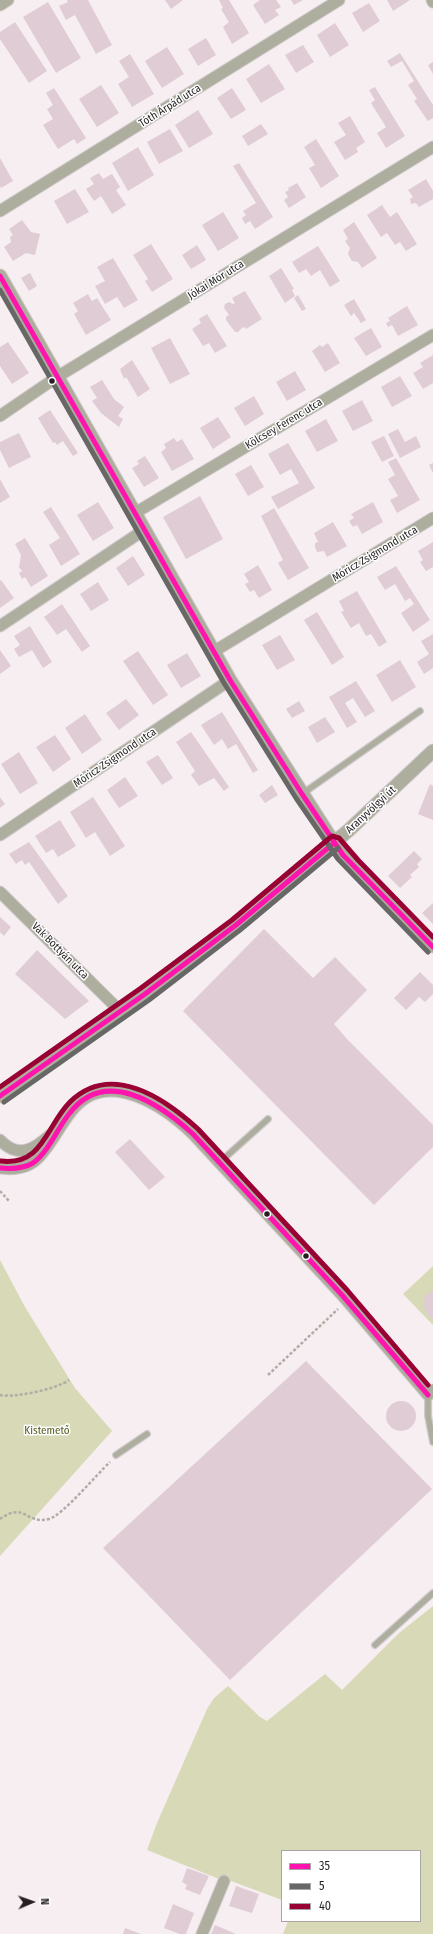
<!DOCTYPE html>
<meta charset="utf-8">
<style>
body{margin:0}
#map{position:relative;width:433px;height:1934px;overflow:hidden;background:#f7eef2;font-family:"Fira Sans Condensed",sans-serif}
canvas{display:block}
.legend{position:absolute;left:281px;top:1850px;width:140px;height:72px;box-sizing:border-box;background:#fff;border:1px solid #a8a5a6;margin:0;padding:5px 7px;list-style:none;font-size:12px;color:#251f21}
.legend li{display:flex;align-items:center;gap:8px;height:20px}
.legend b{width:20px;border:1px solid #a8a5a6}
.north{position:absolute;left:12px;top:1882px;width:40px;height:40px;-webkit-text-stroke:3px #fff;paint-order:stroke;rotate:88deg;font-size:11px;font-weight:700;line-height:16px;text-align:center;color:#251f21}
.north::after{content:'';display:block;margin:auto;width:14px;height:18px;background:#251f21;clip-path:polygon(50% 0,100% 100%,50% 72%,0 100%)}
</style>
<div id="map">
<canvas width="433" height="1934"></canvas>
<ul class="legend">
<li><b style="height:5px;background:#ff15ad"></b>35</li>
<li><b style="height:5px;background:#676765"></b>5</li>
<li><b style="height:5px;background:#903"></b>40</li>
</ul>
<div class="north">N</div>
</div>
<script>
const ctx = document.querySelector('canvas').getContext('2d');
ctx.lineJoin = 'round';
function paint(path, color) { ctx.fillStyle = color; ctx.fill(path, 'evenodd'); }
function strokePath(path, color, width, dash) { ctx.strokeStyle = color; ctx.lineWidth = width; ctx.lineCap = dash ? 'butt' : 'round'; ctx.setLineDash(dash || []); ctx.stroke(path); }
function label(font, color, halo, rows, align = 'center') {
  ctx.font = font + ' "Fira Sans Condensed",sans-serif'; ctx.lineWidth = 3; ctx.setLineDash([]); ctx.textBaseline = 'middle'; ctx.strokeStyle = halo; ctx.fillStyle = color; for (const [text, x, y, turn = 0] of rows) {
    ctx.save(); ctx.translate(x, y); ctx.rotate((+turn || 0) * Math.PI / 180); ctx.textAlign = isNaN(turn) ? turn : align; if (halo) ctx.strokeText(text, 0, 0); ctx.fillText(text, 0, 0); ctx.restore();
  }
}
const green = new Path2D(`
 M0 1260 25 1307 75 1388 112 1431 0 1556Z
 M433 1266V1325L403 1294Z
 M433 1606V1934H283L288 1921H420V1851H282V1900L231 1881 229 1883 147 1850 157 1823 207 1709 214 1698 228 1686 260 1717 267 1721 325 1674 342 1690 399 1633Z`);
const building = new Path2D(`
 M67 0H88L112 45 96 54 75 15 66 20 59 6 68 2Z
 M165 0H183L171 9Z
 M219 0H229L249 33 232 44 223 27 229 22 221 9 223 8Z
 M260 0H276L281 7 275 10 279 15 265 24 253 5Z
 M291 0H303L294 5Z
 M387 0H410L393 11Z
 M48 2 81 58 56 73 23 17Z
 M369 3 380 21 363 32 352 13Z
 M15 22 47 71 29 83 0 39V32Z
 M335 23 349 45 330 57 317 35Z
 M206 38 216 55 198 66 188 49Z
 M303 45 314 62 296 73 285 55Z
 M167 47 184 74 162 88 145 61Z
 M400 53 433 105V118L428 121 414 101 417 99 408 85 414 81 402 61 391 67 387 61Z
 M130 54 154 94 132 107 118 84 129 77 119 61Z
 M433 62V74L428 65Z
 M269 64 285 89 261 103 246 79Z
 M101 85 119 113 97 127 79 99Z
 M375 87 405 136 386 148 377 133 386 127 371 103 375 100 369 90Z
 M54 88 86 138 77 144 74 139 58 149 43 125 53 119 47 109 53 105 46 93Z
 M232 88 246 110 231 119 217 98Z
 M198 110 213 134 189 148 175 125Z
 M350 116 365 142 356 148 358 152 345 160 334 142 346 135 338 123Z
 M261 124 268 134 248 146 242 136Z
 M170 129 183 151 159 164 147 142Z
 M316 139 339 176 321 188 309 168 315 165 304 147Z
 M138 147 154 175 128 191 112 163Z
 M0 158 13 181 1 188 0 186Z
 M239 163 273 217 255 229 250 221 245 224 242 218 246 215 243 211 256 203 233 166Z
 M99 173 103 179 112 174 120 187 116 190 126 205 112 214 101 196 94 201 86 189 94 184 90 178Z
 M426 179 433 191V199L419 207 416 203 411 204 410 199 413 197 408 190Z
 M297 183 306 197 289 208 284 200 288 197 285 192 289 190 288 188Z
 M75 189 89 212 67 224 54 201Z
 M382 205 390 217 397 212 417 244 406 251 400 242 395 245 387 233 381 237 367 215Z
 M223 212 239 238 218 251 202 225Z
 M22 220 31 232 40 234 35 255 26 253 13 261 4 247 11 242 10 237 13 235 9 229Z
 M354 222 377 258 362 268 358 262 352 261 348 254 350 248 345 241 348 239 343 230Z
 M151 244 173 279 152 292 145 281 148 279 133 255Z
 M197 245 206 260 191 269 182 255Z
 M318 246 340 281 330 287 320 270 311 276 306 269 299 273 292 262Z
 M113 258 138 300 124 308 117 297 105 304 95 286 105 281 97 267Z
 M281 268 294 289 292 290 295 296 285 303 269 276Z
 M30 273 37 286 29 291 21 278Z
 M245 291 262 319 246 329 245 327 242 328 238 332H235L226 320V317L229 315 224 308 225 304 229 302 233 304 235 303 232 298Z
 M88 294 92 301 97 298 111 320 86 335 74 314 78 311 73 303Z
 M298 295 306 309 302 311 294 298Z
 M354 299 366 320 361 323 354 313 351 316 344 305Z
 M407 306 418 325 398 336 392 325 388 327 386 323 390 321 388 318Z
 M207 314 227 346 215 353 209 343 203 346 192 329 201 323 199 319Z
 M371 328 382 347 366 356 354 338Z
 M170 338 190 374 170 384 151 348Z
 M8 342 29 373 12 384 0 366V347Z
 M328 343 340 363 325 372 312 351 320 345 322 347Z
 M433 355V383L423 389 413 373 423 367 420 363Z
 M132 360 150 389 138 397 126 377 124 379 120 369Z
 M295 371 306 390 287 401 276 382Z
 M400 376 412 396 392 407 381 387Z
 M102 380 114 399 124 407 118 416 123 419 119 427 101 413 92 401 97 398 90 387Z
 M254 396 264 414 245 426 234 408Z
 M362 400 373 421 353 431 342 411Z
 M50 410 78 453 73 456 63 441 57 445 55 442 53 443 38 418Z
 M218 417 231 437 213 449 200 428Z
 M326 419 338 441 317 452 305 431Z
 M398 429 405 442 416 436 421 447 400 458 388 434Z
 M19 433 31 457 9 468 0 450V442Z
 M384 436 394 456 382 462 371 442Z
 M174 438 177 442 182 439 194 459 172 471 161 452 166 448 164 444Z
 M288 443 315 488 278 509 271 497 299 483 291 469 280 475 268 454Z
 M145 456 159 478 144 487 132 468 139 464 137 461Z
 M396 458 420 500 397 513 390 500 398 496 388 479 395 475 388 462Z
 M433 463V473L429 465Z
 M251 465 264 487 248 496 235 474Z
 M0 479 10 497 0 503Z
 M200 496 223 539 186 559 163 517Z
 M98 502 114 528 93 541 77 515Z
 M373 502 383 522 362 534 357 525 353 527 349 521 354 518 351 514Z
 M51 507 80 554 61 566 49 545 60 538 43 512Z
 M274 508 309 568 288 580 278 563 283 560 261 516Z
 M333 522 347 546 327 557 324 551 317 552 315 547V543L318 542 314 533Z
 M25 538 48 576 31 587 25 577 22 579 19 573 22 571 19 567 21 555 15 544Z
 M433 542V567L426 571 420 562 423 560 418 551Z
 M133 556 145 575 128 586 116 568Z
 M258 565 272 590 259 598 254 590 250 592 245 584 249 582 244 574Z
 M396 566 430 620 413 632 401 613 414 604 410 598 405 601 395 584 385 590 377 577Z
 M1 580 14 598 0 608V581Z
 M98 582 109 600 91 611 80 594Z
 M357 591 387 642 379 647 371 634 366 636 359 623 351 628 341 612 344 611 339 601Z
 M62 604 90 646 82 652 66 629 57 635 44 617Z
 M317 612 344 657 332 665 304 620Z
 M30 626 52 662 43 668 32 650 19 657 14 649 20 645 14 636Z
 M433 634V668L424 674 417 662 429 654 421 641Z
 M280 635 295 660 277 670 262 645Z
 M0 650 11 666 0 674Z
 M138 651 168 695 153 705 123 661Z
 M187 653 201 676 181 688 167 665Z
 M400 660 416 687 392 702 376 675Z
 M356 681 375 711 365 717 353 698 345 703 357 722 347 728 329 697Z
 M126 699 139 715 119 730 106 713Z
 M299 701 305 711 292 718 286 709Z
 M222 712 258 770 253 773 236 744 228 749 222 739 214 745 201 725Z
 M85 714 102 740 82 754 65 728Z
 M325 717 335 732 317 743 308 727Z
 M191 732 229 787 224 791 214 778 199 786 191 775 195 771 176 742Z
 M55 735 71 759 53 772 36 747Z
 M19 752 38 783 20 794 1 764Z
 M158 755 173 778 162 785 146 762Z
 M125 777 138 796 119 808 107 790Z
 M430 784 433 786V820L418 814Z
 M272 785 278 795 265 803 259 795Z
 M0 797 5 804 0 808Z
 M93 797 125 846 110 856 95 832 86 838 70 812Z
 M60 820 76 846 58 857 53 849 46 853 35 836Z
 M29 842 68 896 58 904 29 862 25 865 22 860 16 864 9 854Z
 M414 851 422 859 417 864 419 867 410 875 412 877 400 888 388 876Z
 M433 903V924L422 913Z
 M0 917 11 927 4 936 0 932Z
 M264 929 313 978 335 957 367 990 334 1024 347 1039 433 1125V1147L374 1205 183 1011Z
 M37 950 89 1001 65 1019 15 974Z
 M420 972 433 985V994L425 1002 419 997 406 1010 394 998Z
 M130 1139 165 1177 149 1190 115 1152Z
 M433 1290V1319L428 1315 424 1306 425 1296Z
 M306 1361 432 1489 230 1680 103 1548Z
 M386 1416a15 15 0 1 1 30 0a15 15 0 1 1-30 0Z
 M187 1868 209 1876 200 1895 185 1889 187 1885 182 1882Z
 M236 1886 259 1894 252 1913 229 1906Z
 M173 1904 194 1913 186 1934H180L164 1928Z
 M215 1925 236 1934H211Z
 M125 1928 141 1934H123Z`);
const path = new Path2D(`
 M0 1191 9 1201
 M268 1375 338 1309
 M0 1395C15 1398 57 1389 69 1380
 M0 1519C25 1501 26 1525 49 1519 62 1516 98 1473 110 1462`);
const service = new Path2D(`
 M302 794 420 711
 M219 1163 268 1119
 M428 1395V1416L433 1442
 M116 1455 147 1434
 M375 1645 433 1593`);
const minor = new Path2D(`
 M432 0 433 2
 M0 5 8 0
 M0 211 339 0
 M0 416 57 377 433 147
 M135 513 433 335
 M0 626 144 530
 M213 652 433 518
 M0 835 230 680
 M334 843 353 865 433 947
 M0 892 120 1011
 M0 1140C18 1159 33 1150 50 1135
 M0 1168C13 1170 28 1168 37 1159 51 1146 61 1122 75 1107 110 1069 165 1107 193 1134L342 1295 428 1395 433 1390
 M202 1934 224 1881`);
const tertiary = new Path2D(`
 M0 276 230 680 334 843
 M0 1096 145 994 236 925 349 830 433 751`);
const bus1 = new Path2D(`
 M0 276 230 680 302 794 343 855 433 947
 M0 1096 145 994 236 925 334 843
 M0 1168C11 1169 23 1169 33 1163 49 1151 57 1129 69 1114 105 1066 160 1104 193 1134L342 1295 428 1395`);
const bus2 = new Path2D(`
 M0 290 224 683 296 798 338 859 428 952
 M4 1102 149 1000 240 930 338 848`);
const bus3 = new Path2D(`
 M0 1087 141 988 232 920 332 836 339 838 358 860 433 937
 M1 1161C43 1166 46 1126 70 1102 111 1062 164 1098 198 1129L347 1290 428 1385`);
const markers = [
 [52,381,3.5,"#251f21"],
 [267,1214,3.5,"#251f21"],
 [306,1256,3.5,"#251f21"]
];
const streetNames = [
 ["Tóth Árpád utca",170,106,-32],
 ["Jókai Mór utca",216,280,-32],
 ["Kölcsey Ferenc utca",284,424,-31],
 ["Móricz Zsigmond utca",375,554,-31],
 ["Móricz Zsigmond utca",115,758,-34],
 ["Aranyvölgyi út",371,810,-43],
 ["Vak Bottyán utca",60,951,45]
];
const parkNames = [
 ["Kistemető",47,1431]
];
paint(green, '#d8d9b7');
paint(building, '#e0ccd5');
strokePath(service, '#d0cacc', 8);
strokePath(minor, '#d0cacc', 13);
strokePath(tertiary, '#d0cacc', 15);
strokePath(path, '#afada4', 2.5, [3, 2]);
strokePath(service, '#adae9e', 5.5);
strokePath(minor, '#adae9e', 11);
strokePath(tertiary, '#adae9e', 13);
strokePath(bus1, '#ff15ad', 5);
strokePath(bus2, '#676765', 5);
strokePath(bus3, '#903', 5);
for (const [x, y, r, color] of markers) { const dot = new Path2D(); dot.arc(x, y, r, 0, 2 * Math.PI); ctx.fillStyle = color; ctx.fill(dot); strokePath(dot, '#fff', 1.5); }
label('11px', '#251f21', '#fff', streetNames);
label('11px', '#545b1e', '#fff', parkNames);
</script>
